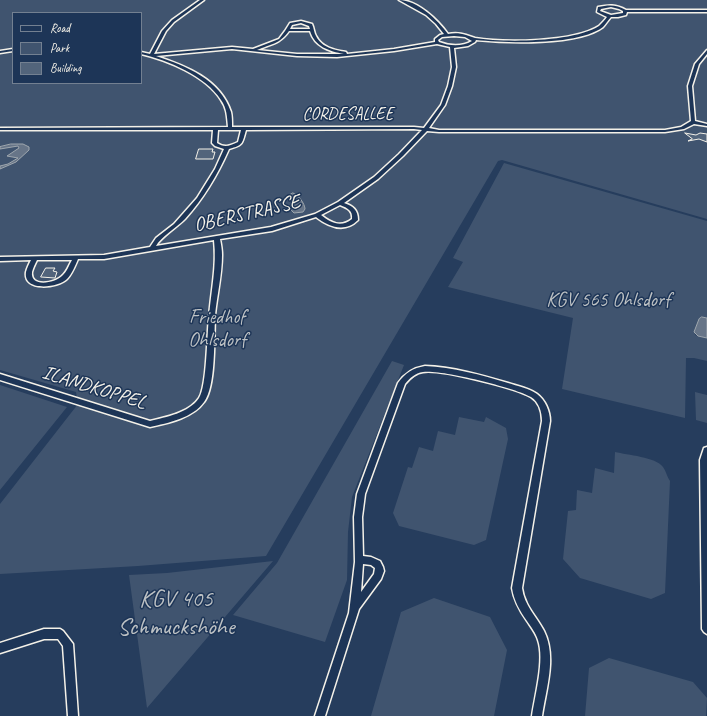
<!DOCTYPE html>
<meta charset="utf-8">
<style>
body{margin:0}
#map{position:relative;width:707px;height:716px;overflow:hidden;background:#263d5d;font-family:Caveat,sans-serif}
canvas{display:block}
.legend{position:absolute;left:12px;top:12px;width:130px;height:72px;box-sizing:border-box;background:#1d3557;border:1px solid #738091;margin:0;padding:5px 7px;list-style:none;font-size:12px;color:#f4f1e8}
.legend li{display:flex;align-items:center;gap:8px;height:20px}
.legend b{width:20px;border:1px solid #738091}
</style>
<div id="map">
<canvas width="707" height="716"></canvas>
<ul class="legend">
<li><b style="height:5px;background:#1d3557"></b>Road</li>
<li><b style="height:11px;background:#40546f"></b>Park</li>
<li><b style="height:11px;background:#52647b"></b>Building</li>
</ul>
</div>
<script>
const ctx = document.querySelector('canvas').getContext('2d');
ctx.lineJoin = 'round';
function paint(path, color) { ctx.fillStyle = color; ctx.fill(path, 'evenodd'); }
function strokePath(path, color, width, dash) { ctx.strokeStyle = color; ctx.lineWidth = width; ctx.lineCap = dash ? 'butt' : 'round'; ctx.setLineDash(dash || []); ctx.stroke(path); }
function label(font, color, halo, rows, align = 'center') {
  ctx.font = font + ' Caveat,sans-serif'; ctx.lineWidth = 3; ctx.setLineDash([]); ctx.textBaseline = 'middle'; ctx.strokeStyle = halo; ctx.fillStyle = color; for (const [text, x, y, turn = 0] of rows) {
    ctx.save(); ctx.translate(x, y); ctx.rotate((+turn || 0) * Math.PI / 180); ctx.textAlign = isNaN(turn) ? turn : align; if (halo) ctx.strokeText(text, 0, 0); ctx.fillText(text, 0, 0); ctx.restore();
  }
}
const green = new Path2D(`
 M0 0H707V219L502 160 498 161 266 556 138 566 0 574V504L78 404 76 392 0 370ZM13 13H141V83H13Z
 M504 163 707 221V318L705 317 695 335 707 338V361L694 358H686L685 418 562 389 573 318 448 287 463 262 453 258Z
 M392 361 404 365 352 497 348 532 347 580 325 642 233 615 277 563Z
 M0 385 67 407 0 490Z
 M695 392 707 395V423L696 420Z
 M459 417 484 422 486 417 506 428 508 439 486 540 474 545 399 526 393 513 408 467 412 468 419 447 433 451 438 431 455 435Z
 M615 452C627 455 656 457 663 467 666 471 667 477 670 481L665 593 651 599 580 578 563 559 568 511 576 510 577 490 592 493 595 468 614 473Z
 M273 561 147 708 129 575 167 573Z
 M434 598 490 617 507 650 494 716H371L401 612Z
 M609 658 693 682 707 698 706 716H585L589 668Z`);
const water = new Path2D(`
 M11 144H23L29 147V150L16 162 0 169V166L8 164 18 158 7 156 19 148 18 146 0 149V147Z
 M293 193C298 194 305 204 305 209L303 212 294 213 290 209 292 199 290 195Z
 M702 317 707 318V338L698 336 694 332 699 319Z`);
const building = new Path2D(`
 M685 133 696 135 700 133 707 134V142L699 139 688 141 692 139Z
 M199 149H213L212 152H215L213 159H196Z
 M46 268H55L53 271 57 272 55 278 41 277Z`);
const street = new Path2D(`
 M200 0H204L174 22 166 31 154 54 232 47 253 49 279 39 285 31 290 23 301 21 312 24C314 28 314 33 316 36 322 48 335 50 346 52L347 54 394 49 435 42V39L440 35 444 34 436 24 426 15 399 0C417 0 438 20 448 34 454 33 460 33 466 35 469 36 472 37 475 38 505 43 574 42 599 26 602 23 605 20 607 17L597 12 598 7C608 5 616 4 626 10H707V12H627L626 15 618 17H611C608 20 606 24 603 27 578 46 507 43 476 40L475 42 468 46 454 48 456 67 452 86 445 105 429 128 439 130H665L681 127 691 121 688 86 695 64 707 50V54L699 64 692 86 695 121 707 124V126L694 124 684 129 665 132H439L427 131 403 156 378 179 344 203C353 206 358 210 358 220 345 233 329 227 316 217L272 231 220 239C221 244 222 250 222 255 222 275 217 295 215 315 214 336 216 387 204 402 193 418 168 423 150 427L0 380V374L150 421C166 417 189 413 199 398 207 386 207 333 209 317 211 291 217 266 214 240L104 259H78C75 266 72 274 67 279 58 288 23 292 26 272 27 268 29 264 31 260L0 261V257L104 255 150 247 156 238 174 224 197 198 215 169 224 149 215 146 212 143 213 130H0V128L228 127C227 117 227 108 221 100 206 76 167 60 141 54V52L150 54 162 31 172 20ZM611 7 619 9 623 11V13L611 15 600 11 601 9ZM301 23 309 26 310 29H290L292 25ZM289 31H310C315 47 329 51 344 54H297L257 50C271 44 280 44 289 31ZM454 36 465 37 472 41C462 47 449 46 439 42L438 40 442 37ZM437 44 450 47 452 67 448 86 441 105 424 128 414 127H232C232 122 232 116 231 112 220 79 186 66 156 56L232 49 297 56 337 57 394 51ZM414 129 422 130 399 154 374 177 338 202 315 214 271 227 156 246C160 238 177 227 185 219 204 198 218 174 229 149 244 145 242 143 246 130ZM218 130H241L238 142C230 146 224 148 217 143ZM340 205C348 208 353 211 352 219 341 228 331 223 321 215ZM37 260H72C69 265 67 272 62 276 55 283 30 288 32 272 33 268 35 264 37 260Z
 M13 49V51L0 53V51Z
 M425 366C453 367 481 375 508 383 517 386 529 388 537 394 545 400 550 411 550 421L522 588C524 605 536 616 544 631 557 657 546 689 542 716H532C535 695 545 660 538 640 536 633 531 627 527 621 520 611 514 601 512 588L542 421C542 412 539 402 531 397 516 388 440 369 423 372 415 373 410 378 405 384L365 494 362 517 363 556 371 557 380 561 383 567 384 571 381 579 359 609 325 716H315L349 613 355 562 354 517 357 494 398 383C405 373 413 368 425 366ZM363 564 371 565 375 568 374 574 361 592Z
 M707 447V634L704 632 702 629 700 460 704 448Z
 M44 629H60L63 631 73 644 78 716H68L63 646 58 639H44L0 653V643Z`);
const farStreetnames = [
 ["CORDESALLEE",348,115]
];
const streetNames = [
 ["OBERSTRASSE",247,214,-13],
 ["ILANDKOPPEL",94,388,17]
];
const parkNames = [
 ["KGV 565 Ohlsdorf",608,301],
 ["Friedhof",217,318],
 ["Ohlsdorf",217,341]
];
const nearParknames = [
 ["KGV 405",176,600],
 ["Schmuckshöhe",176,628]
];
paint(green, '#40546f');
paint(water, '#677588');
strokePath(water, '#9fa7ae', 1);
paint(building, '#52647b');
strokePath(building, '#f4f1e8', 1);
strokePath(street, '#f4f1e8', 3);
paint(street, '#1d3557');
label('17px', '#f4f1e8', '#1d3557', farStreetnames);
label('20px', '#f4f1e8', '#1d3557', streetNames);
label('20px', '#bec2c4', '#1d3557', parkNames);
label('24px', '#bec2c4', '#1d3557', nearParknames);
</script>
